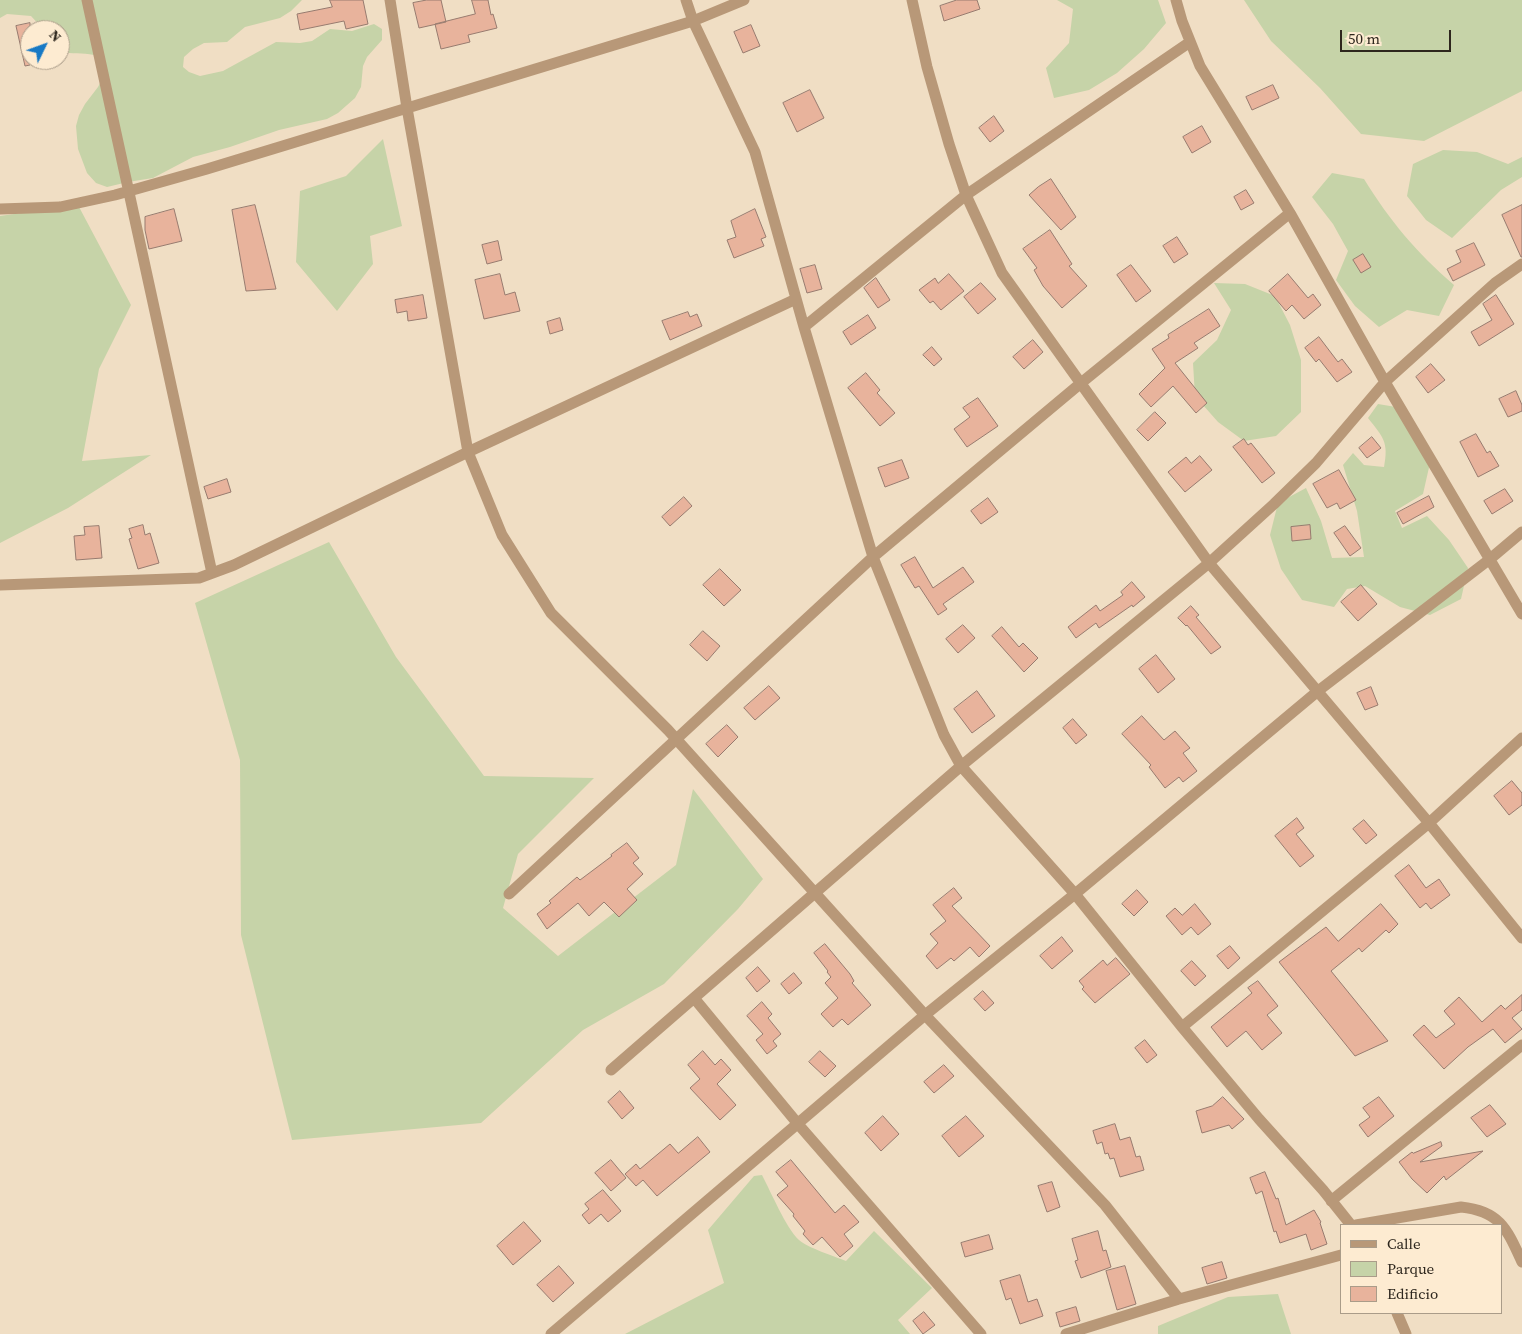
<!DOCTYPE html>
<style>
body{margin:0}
#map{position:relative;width:1522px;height:1334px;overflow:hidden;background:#f0dec4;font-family:"Source Serif 4",serif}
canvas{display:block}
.legend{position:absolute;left:1340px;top:1224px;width:162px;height:90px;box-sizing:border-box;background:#fdebd1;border:1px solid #aa9c89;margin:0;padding:6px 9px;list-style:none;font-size:15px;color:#2d261d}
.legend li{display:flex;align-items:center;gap:10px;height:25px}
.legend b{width:25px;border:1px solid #aa9c89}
.north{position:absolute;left:20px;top:20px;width:50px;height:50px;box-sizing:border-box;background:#fdebd1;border:1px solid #aa9c89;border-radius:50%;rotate:48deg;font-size:14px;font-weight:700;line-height:20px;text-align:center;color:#2d261d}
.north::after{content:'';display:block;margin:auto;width:18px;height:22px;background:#1779c5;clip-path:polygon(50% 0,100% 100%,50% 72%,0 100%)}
.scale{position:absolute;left:1340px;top:30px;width:111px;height:22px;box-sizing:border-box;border:2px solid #2d261d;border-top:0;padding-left:6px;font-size:15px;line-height:18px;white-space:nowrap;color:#2d261d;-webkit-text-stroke:4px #fdebd1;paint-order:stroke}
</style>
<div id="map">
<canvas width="1522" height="1334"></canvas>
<ul class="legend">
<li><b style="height:6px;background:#b89878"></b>Calle</li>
<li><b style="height:14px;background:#c6d3a8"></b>Parque</li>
<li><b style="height:14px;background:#e8b39c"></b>Edificio</li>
</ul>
<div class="north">N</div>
<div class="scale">50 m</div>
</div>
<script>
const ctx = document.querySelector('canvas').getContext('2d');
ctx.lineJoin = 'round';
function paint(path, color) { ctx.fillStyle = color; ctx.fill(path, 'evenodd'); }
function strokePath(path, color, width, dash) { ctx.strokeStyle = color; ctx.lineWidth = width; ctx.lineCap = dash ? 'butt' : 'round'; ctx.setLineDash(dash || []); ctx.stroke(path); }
const green = new Path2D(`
 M0 0H302L291 11 280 18 245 27 227 42 204 43 193 49 184 57 183 67 189 72 200 76 223 71 276 42 300 43 312 41 330 29 352 31 374 24 382 29V40L367 57 363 66 361 87 355 98 338 113 327 119 279 130 230 147 193 157 153 178 128 182 107 187 96 183 87 173 78 149 76 126 79 115 85 104 98 87 103 77 94 55C82 52 72 55 61 51L60 30H44L31 16 7 14 0 18Z
 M1057 0H1158L1166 23 1144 49 1117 73 1089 90 1054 98 1046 68 1069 43 1073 9Z
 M1244 0H1522V91L1424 141 1361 134 1320 88 1271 41Z
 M383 139 402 226 370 236 373 264 337 311 296 262 300 191 346 176Z
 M1443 150 1477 152 1508 164 1522 157V177L1501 190 1452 238 1426 220 1407 196 1413 164Z
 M1332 173 1364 179C1390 221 1416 252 1454 285L1439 316 1407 310 1379 327 1355 306 1336 280 1348 251 1333 224 1312 197Z
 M78 205 131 305 99 369 82 461 151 455 68 508 0 543V216Z
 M1214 283 1245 284 1275 296 1290 325 1301 360V412L1276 436 1244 441 1218 422 1195 396 1193 363 1217 340 1231 310Z
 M1378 404 1396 407 1430 463 1423 494 1395 511 1402 528 1427 516 1449 540 1468 568 1461 599 1430 615 1400 607 1365 586 1347 589 1334 607 1302 600 1281 569 1270 535 1278 503 1306 488 1321 521 1332 558 1364 557 1357 511 1343 465 1353 453 1364 465 1384 467C1389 442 1383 437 1368 418Z
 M329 542 396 657 484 776 594 778 518 854 503 908 558 956 676 865 693 789 763 879 738 909 664 984 583 1030 481 1123 292 1140 241 935 240 760 195 603Z
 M762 1175C771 1192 786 1228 799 1240 808 1248 834 1256 846 1261L874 1231 932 1288 898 1320 910 1334H625L724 1283 708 1230 754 1176Z
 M1278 1294 1291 1334H1158V1326L1228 1297Z`);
const building = new Path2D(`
 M330 0H363L368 24 346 29 344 21 300 30 297 14 332 7Z
 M427 0H441L446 22 419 28 413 3Z
 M472 0H488L491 15 493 14 497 28 468 35 470 42 441 49 435 24 475 14Z
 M957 0H977L980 9 944 21 940 6Z
 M30 23V65L25 66 16 26Z
 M751 25 760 46 743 53 734 32Z
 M1273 85 1279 98 1252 110 1246 97Z
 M810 90 824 118 797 132 783 103Z
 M994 116 1004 131 990 142 979 128Z
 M1202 126 1211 142 1192 153 1183 137Z
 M1051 179 1076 217 1061 230 1029 195 1038 187Z
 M1246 190 1254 203 1241 210 1234 197Z
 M255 205 276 289 246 291 232 210Z
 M1522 205V257H1521L1502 215Z
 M174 209 182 241 149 249 145 230V217Z
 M755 209 766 237 761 239 764 246 734 258 727 240 736 237 731 221Z
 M1050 230 1072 264 1069 266 1087 286 1062 308 1043 286 1034 270 1037 268 1023 249Z
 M1177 237 1188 254 1174 263 1163 246Z
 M498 241 502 260 487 264 482 245Z
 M1474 243 1485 265 1453 281 1447 269 1461 262 1456 251Z
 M1363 254 1371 267 1361 273 1353 260Z
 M815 265 822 289 807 293 800 269Z
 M1131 265 1151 291 1136 302 1117 275Z
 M500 274 505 295 515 292 520 311 484 319 475 280Z
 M949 274 964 291 941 310 933 301 930 303 919 290 935 278 938 283Z
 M1288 274 1308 298 1313 294 1321 305 1304 319 1292 305 1286 311 1269 291Z
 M876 278 890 300 878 308 864 288Z
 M981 283 996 299 978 314 964 297Z
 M423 295 427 318 408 321 407 311 397 313 395 300Z
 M1496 295 1514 324 1479 346 1471 332 1492 320 1483 304Z
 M1209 309 1220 326 1194 343 1198 348 1175 363 1207 403 1196 413 1173 386 1151 407 1139 394 1165 368 1152 349 1169 338 1168 335Z
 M688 312 690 317 697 314 702 326 670 340 662 321Z
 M868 315 876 328 851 345 843 332Z
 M560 318 563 330 550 334 547 322Z
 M1319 337 1338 362 1342 359 1352 372 1337 382 1319 359 1316 362 1305 348Z
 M1033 340 1043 352 1024 369 1013 357Z
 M932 347 942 359 934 366 923 355Z
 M1431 364 1445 380 1428 393 1416 377Z
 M866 373 880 390 877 393 895 413 880 426 848 388Z
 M1516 391 1522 405V411L1508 417 1499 399Z
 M978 398 998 426 967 447 954 429 970 417 963 408Z
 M1155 412 1166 423 1148 441 1137 430Z
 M1476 434 1487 453 1490 451 1499 466 1478 477 1460 442Z
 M1372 437 1381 448 1367 458 1359 448Z
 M1244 439 1248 445 1251 443 1275 473 1262 483 1233 447Z
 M1200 456 1212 470 1185 492 1168 472 1186 457 1191 463Z
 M902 460 909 478 885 487 878 468Z
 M1339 470 1356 500 1340 509 1337 503 1327 508 1313 484Z
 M227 479 231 492 208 499 204 487Z
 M1505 489 1513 501 1492 514 1484 501Z
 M1429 496 1434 507 1403 524 1397 513Z
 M684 497 692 506 670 526 662 517Z
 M988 498 998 512 981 524 971 511Z
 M143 525 145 535 150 533 159 563 138 569 129 539 132 538 129 529Z
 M1310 525 1311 539 1292 541 1291 527Z
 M99 526 102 558 76 560 74 536 85 535 84 527Z
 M1345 526 1361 548 1350 556 1334 533Z
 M915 557 933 588 963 567 974 582 943 604 947 609 938 615 919 586 915 588 901 565Z
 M720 569 741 590 724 606 703 585Z
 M1132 582 1145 597 1133 607 1132 605 1099 628 1096 623 1076 638 1068 627 1096 605 1100 611 1123 595 1121 592Z
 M1361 585 1377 604 1358 621 1341 602Z
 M1191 606 1199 615 1196 617 1221 647 1211 654 1187 625 1186 626 1178 618Z
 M963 625 975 638 958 653 946 639Z
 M1002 627 1019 647 1023 643 1038 658 1024 672 992 636Z
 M703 631 720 646 707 661 690 645Z
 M1156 655 1175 679 1158 693 1139 669Z
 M769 686 780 698 755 720 744 708Z
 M1371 687 1378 705 1365 710 1357 693Z
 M977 691 995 716 972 733 954 709Z
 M1142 716 1164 740 1175 731 1190 748 1183 753 1197 771 1183 782 1179 777 1165 788 1149 767 1151 765 1122 734Z
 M1073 719 1087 735 1076 744 1063 728Z
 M727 725 738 737 718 757 706 744Z
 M1512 781 1522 793V805L1509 815 1494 796Z
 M1297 818 1304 828 1296 834 1314 856 1300 867 1275 836Z
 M1364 820 1377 835 1366 844 1353 829Z
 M627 843 639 858 633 863 643 874 627 889 637 900 619 917 604 902 589 916 578 903 547 929 537 914 551 903 549 901 577 877 580 880 612 856 611 855Z
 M1409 865 1426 888 1439 879 1450 895 1431 909 1426 903 1420 908 1395 876Z
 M954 888 962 898 952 906 990 946 979 957 970 947 954 961 951 958 937 969 926 956 938 943 930 934 946 921 933 905Z
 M1137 890 1148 902 1134 916 1122 904Z
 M1195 904 1211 924 1198 935 1191 927 1182 935 1166 916 1175 908 1182 915Z
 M1381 904 1398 924 1389 933 1386 930 1362 952 1359 948 1331 971 1388 1041 1355 1056 1279 962 1326 927 1338 941Z
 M1062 937 1073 951 1052 969 1040 956Z
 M825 944 850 974 854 981 852 983 871 1005 848 1025 842 1019 833 1027 821 1014 838 998 825 983 831 977 827 972 828 971 814 953Z
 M1230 946 1240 958 1228 969 1217 956Z
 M1116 958 1130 974 1095 1003 1082 989 1084 987 1079 981 1103 960 1107 965Z
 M1192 961 1206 976 1195 986 1181 971Z
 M758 967 770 981 757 992 746 978Z
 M794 973 802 983 789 994 781 984Z
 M1258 981 1278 1006 1267 1015 1282 1033 1262 1050 1246 1031 1227 1047 1211 1027 1252 993 1248 988Z
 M983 991 994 1003 985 1011 974 999Z
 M1522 995V1010L1512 1018 1522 1029 1505 1043 1493 1029 1468 1047 1444 1069 1413 1035 1424 1025 1436 1038 1455 1024 1444 1011 1459 997 1482 1022 1501 1005 1505 1009Z
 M762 1002 772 1014 768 1018 781 1034 773 1041 777 1046 767 1054 756 1040 763 1034 747 1016Z
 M1145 1040 1157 1055 1147 1063 1135 1048Z
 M703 1051 715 1065 721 1059 731 1070 717 1084 736 1105 720 1120 690 1088 700 1079 688 1065Z
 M820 1051 836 1066 825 1077 809 1062Z
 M944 1065 954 1076 934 1093 924 1082Z
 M620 1091 634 1108 622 1119 608 1102Z
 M1223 1097 1244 1119 1232 1129 1229 1125 1202 1133 1196 1111 1212 1106Z
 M1379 1097 1394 1116 1368 1137 1359 1125 1370 1117 1363 1108Z
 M1490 1105 1506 1124 1487 1137 1471 1118Z
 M883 1116 899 1134 881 1151 865 1133Z
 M966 1116 984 1136 959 1157 942 1136Z
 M1115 1124 1120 1140 1130 1137 1136 1157 1140 1156 1144 1170 1120 1177 1114 1158 1110 1159 1108 1153 1105 1154 1102 1142 1097 1144 1093 1131Z
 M698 1137 710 1152 657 1196 643 1180 636 1186 625 1174 636 1164 640 1169 670 1144 678 1153Z
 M1441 1142 1442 1146 1420 1162 1483 1151 1446 1180 1444 1176 1427 1193 1412 1179 1399 1162 1412 1152 1413 1153Z
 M611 1160 626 1178 611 1191 595 1173Z
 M791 1160 835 1213 844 1205 859 1222 844 1234 853 1246 840 1257 822 1237 813 1245 803 1234 805 1231 793 1216 794 1214 777 1195 788 1186 776 1172Z
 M1265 1172 1276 1199 1278 1198 1286 1225 1314 1210 1321 1222 1320 1223 1327 1244 1311 1250 1306 1234 1280 1243 1276 1231 1274 1232 1262 1191 1256 1194 1250 1178Z
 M1052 1182 1060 1207 1047 1212 1038 1186Z
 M603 1190 621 1211 608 1222 601 1214 589 1224 582 1215 589 1209 585 1204Z
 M524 1222 541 1241 513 1265 497 1246Z
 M1098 1231 1103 1251 1106 1250 1111 1267 1081 1278 1075 1261 1078 1260 1072 1239Z
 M989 1235 993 1249 965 1257 961 1243Z
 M1222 1262 1227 1278 1207 1284 1202 1268Z
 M559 1266 574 1283 553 1302 537 1285Z
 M1125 1266 1136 1304 1117 1310 1106 1271Z
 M1020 1275 1028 1302 1037 1299 1043 1316 1020 1324 1011 1298 1006 1300 1000 1281Z
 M1076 1307 1080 1321 1060 1327 1056 1313Z
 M924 1312 935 1325 923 1334 913 1321Z`);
const street = new Path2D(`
 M87 0 212 573
 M390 0 407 108 468 452 502 535 551 613 668 730 925 1015 1105 1205 1179 1299
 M686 0 693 21 755 152 804 327 873 557 944 735 961 766 1075 894 1182 1027 1259 1119 1323 1190 1351 1225
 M912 0 927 67 949 144 966 195 1002 273 1209 563 1429 823 1522 938
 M1176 0 1182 21 1200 66 1290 213 1385 382 1522 614
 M0 209 60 207 115 195 207 169 693 21 744 0
 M804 327 966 195 1190 42
 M0 585 199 578 234 565 468 452 796 299
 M509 894 873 557 1081 383 1290 213
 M694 998 798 1124 981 1334
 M1182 1027 1429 823 1522 738
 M611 1070 961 766 1209 563 1274 504 1316 463 1385 382 1495 283 1522 264
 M1331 1201 1522 1045
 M1356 1225 1461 1207C1500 1211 1507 1229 1522 1262
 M1397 1313 1406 1334
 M551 1334 925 1015 1075 894 1318 691 1490 559 1522 532
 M1066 1334 1179 1299 1341 1255`);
paint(green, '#c6d3a8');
paint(building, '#e8b39c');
strokePath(building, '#977b6f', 1);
strokePath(street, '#b89878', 11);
</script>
